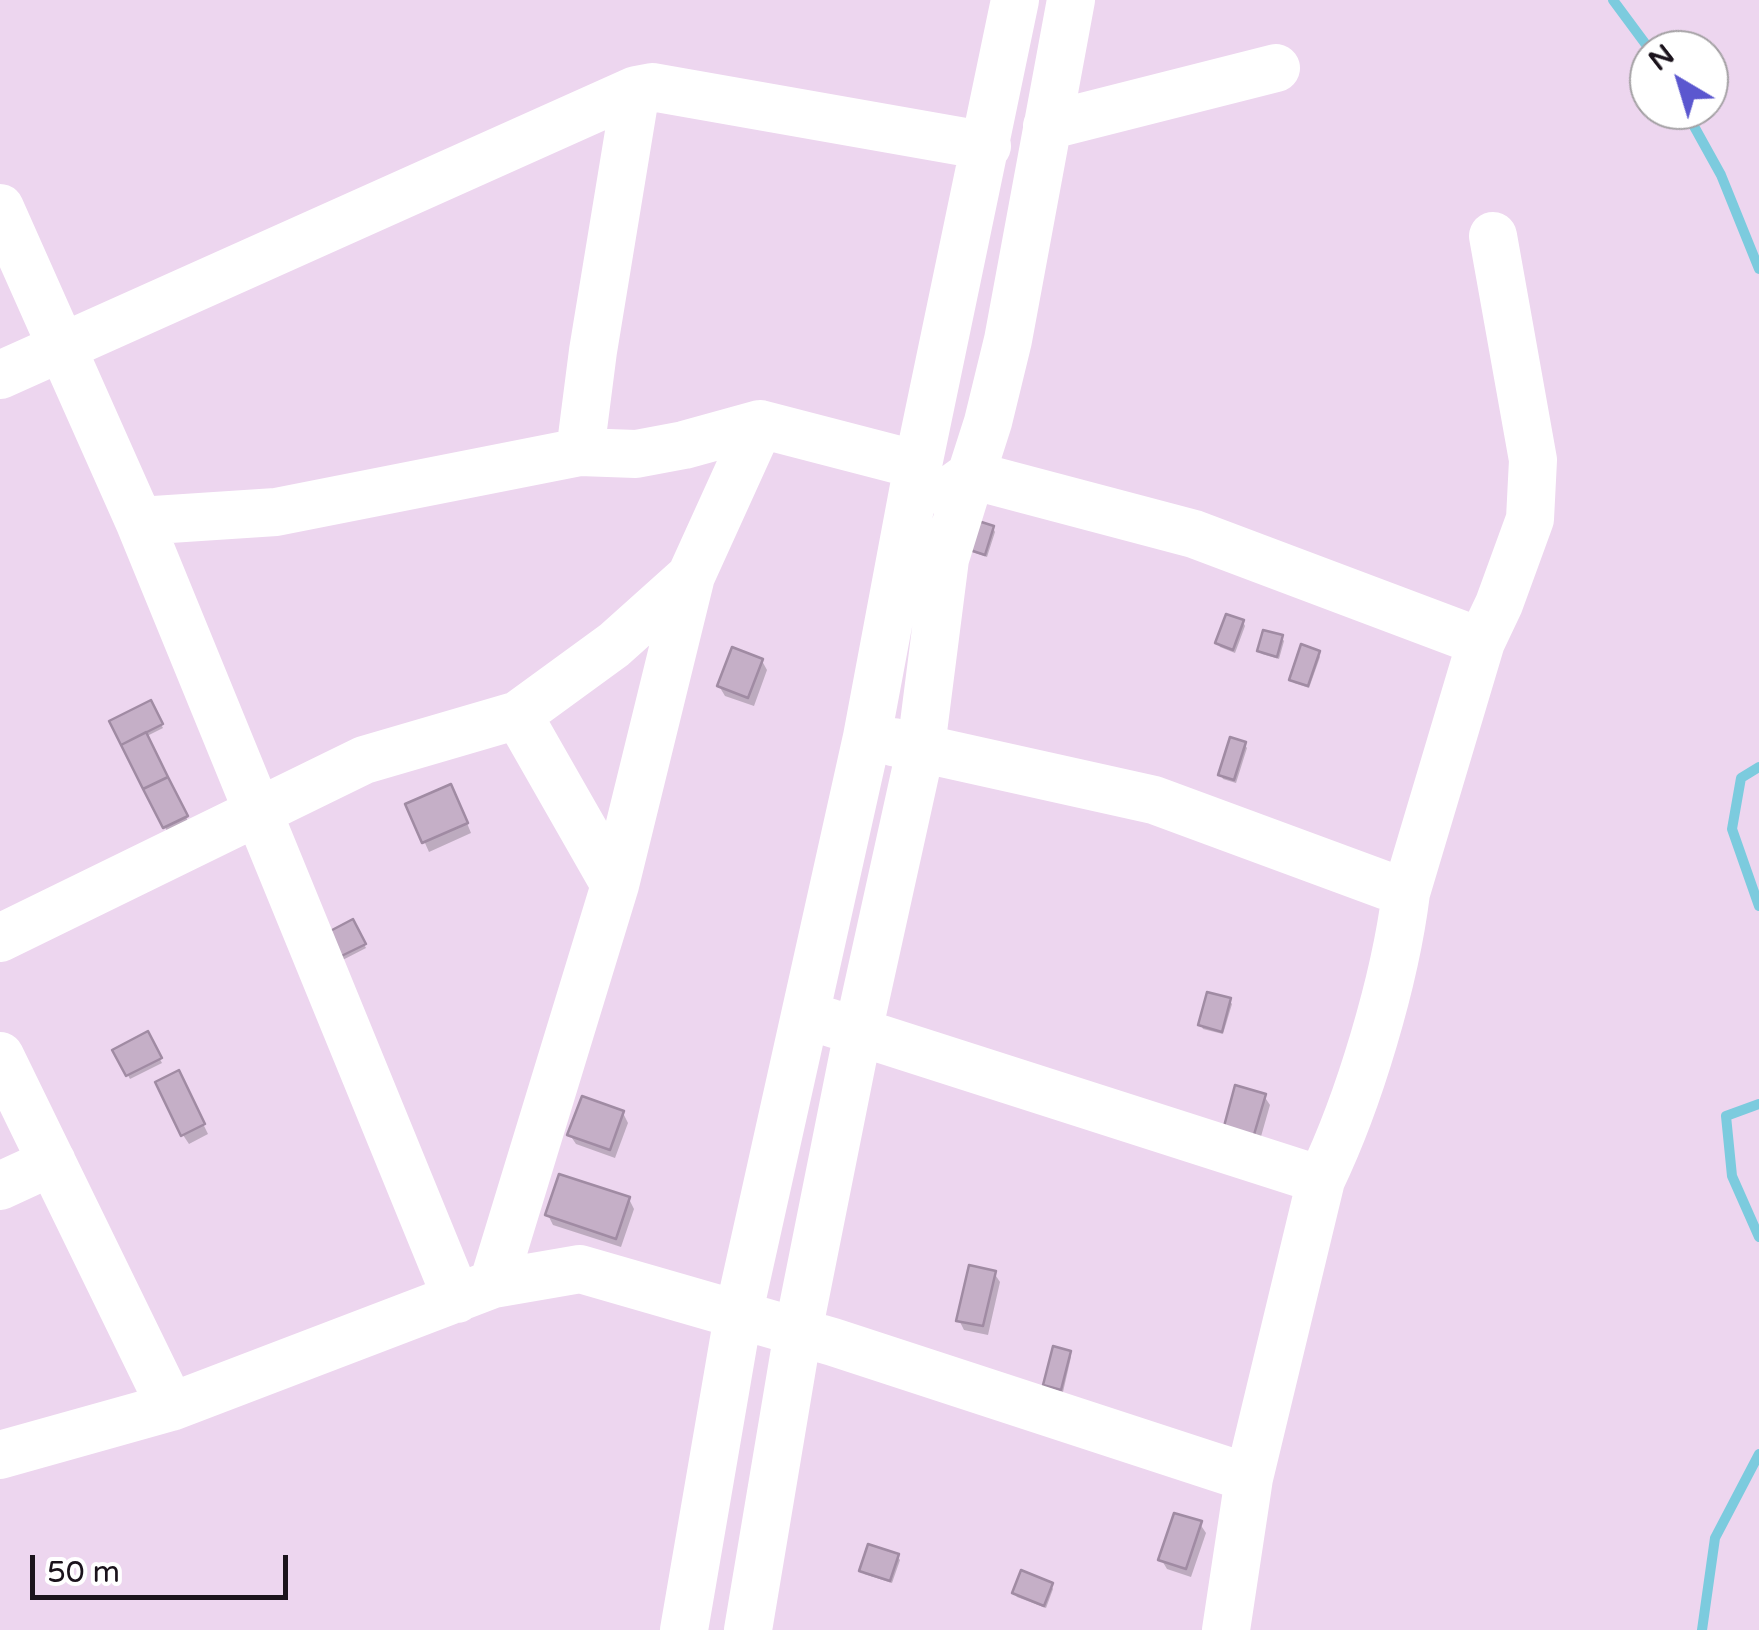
<!DOCTYPE html>
<style>
body{margin:0}
#map{position:relative;width:1759px;height:1630px;overflow:hidden;background:#edd6ef;font-family:"Varela Round",sans-serif}
canvas{display:block}
.north{position:absolute;left:1629px;top:30px;width:100px;height:100px;box-sizing:border-box;background:#fff;border:2px solid #a4a1a4;border-radius:50%;rotate:322deg;font-size:28px;font-weight:700;line-height:40px;text-align:center;color:#1b131c}
.north::after{content:'';display:block;margin:auto;width:35px;height:45px;background:#5b57cf;clip-path:polygon(50% 0,100% 100%,50% 72%,0 100%)}
.scale{position:absolute;left:30px;top:1555px;width:258px;height:45px;box-sizing:border-box;border:5px solid #1b131c;border-top:0;padding-left:12px;font-size:30px;line-height:35px;white-space:nowrap;color:#1b131c;-webkit-text-stroke:8px #fff;paint-order:stroke}
</style>
<div id="map">
<canvas width="1759" height="1630"></canvas>
<div class="north">N</div>
<div class="scale">50 m</div>
</div>
<script>
const ctx = document.querySelector('canvas').getContext('2d');
ctx.lineJoin = 'round';
function paint(path, color) { ctx.fillStyle = color; ctx.fill(path, 'evenodd'); }
function strokePath(path, color, width, dash) { ctx.strokeStyle = color; ctx.lineWidth = width; ctx.lineCap = dash ? 'butt' : 'round'; ctx.setLineDash(dash || []); ctx.stroke(path); }
const shadow = new Path2D(`
 M993 528 995 532 987 557 969 551Z
 M1243 622 1245 626 1235 653 1220 647 1218 643Z
 M1281 637 1284 641 1279 659 1262 654 1259 650Z
 M1318 653 1320 657 1309 688 1294 683 1291 679Z
 M762 661 767 670 754 706 725 696 719 686Z
 M150 704 163 728 145 737 188 821 167 831 113 722Z
 M1244 744 1247 748 1236 783 1223 779 1221 775Z
 M456 796 471 833 429 852 408 805Z
 M352 922 366 948 331 966Z
 M1229 1000 1232 1004 1223 1034 1203 1029 1201 1025Z
 M147 1035 162 1063 130 1079 115 1051Z
 M183 1083 208 1134 189 1144 183 1135Z
 M1264 1096 1270 1105 1258 1147 1231 1139Z
 M623 1113 628 1123 615 1158 576 1144 570 1135Z
 M629 1199 634 1209 621 1247 553 1225 548 1215Z
 M994 1273 1000 1282 988 1335 964 1330 959 1320Z
 M1069 1353 1071 1357 1063 1392 1048 1389 1046 1385Z
 M1200 1524 1206 1533 1191 1577 1167 1569 1161 1559Z
 M897 1556 900 1560 892 1583 864 1574 862 1570Z
 M1051 1585 1053 1589 1046 1608 1017 1597 1014 1593Z`);
const stream = new Path2D(`
 M1613 0 1650 50
 M1685 110 1721 175 1759 269
 M1759 767 1741 778 1732 829 1759 906
 M1759 1104 1726 1116 1732 1176 1759 1237
 M1702 1630 1715 1538 1759 1454`);
const building = new Path2D(`
 M972 519 994 526 985 555 964 548Z
 M1226 614 1244 620 1233 650 1215 643Z
 M1263 630 1283 635 1277 657 1257 651Z
 M1301 644 1320 651 1308 686 1289 680Z
 M732 647 763 659 748 698 717 686Z
 M151 700 163 724 121 745 109 721Z
 M146 732 168 777 143 789 121 745Z
 M1230 737 1246 742 1234 780 1218 775Z
 M168 777 188 816 163 828 143 789Z
 M451 784 468 823 422 843 405 804Z
 M353 919 366 944 327 963 315 939Z
 M1207 992 1231 998 1222 1032 1198 1025Z
 M148 1031 162 1058 126 1076 112 1050Z
 M179 1070 205 1124 181 1136 155 1082Z
 M1235 1085 1266 1094 1253 1138 1223 1130Z
 M582 1096 624 1111 610 1150 567 1135Z
 M559 1174 630 1197 616 1239 545 1215Z
 M969 1265 996 1271 983 1326 956 1321Z
 M1053 1346 1071 1351 1061 1390 1043 1385Z
 M1174 1513 1202 1521 1186 1569 1158 1560Z
 M868 1544 899 1554 890 1581 859 1571Z
 M1021 1570 1053 1583 1044 1606 1012 1593Z`);
const minor = new Path2D(`
 M636 90 593 351 580 452 636 454 684 445 760 424 918 465
 M1047 126 1276 68
 M0 208 139 521 457 1299
 M0 375 636 90 652 87 987 146
 M946 493 971 475 988 422 1008 340 1071 0
 M139 521 276 512 580 452
 M518 715 615 885
 M893 742 1154 800 1406 893
 M0 938 364 760 518 715 614 645 691 576
 M828 1022 1321 1180
 M0 1056 171 1407
 M0 1186 52 1162
 M493 1284 615 885 691 576 760 424
 M0 1455 171 1407 493 1284 580 1269 833 1342 1249 1478
 M684 1630 738 1316 867 737 918 465 1015 0
 M748 1630 798 1332 858 1032 921 747 945 559 971 475 1194 534 1481 642
 M1226 1630 1249 1478 1321 1180C1359 1101 1395 981 1406 893L1481 642 1499 604 1530 519 1533 460 1493 236`);
paint(shadow, '#0003');
strokePath(stream, '#7ccbde', 10);
paint(building, '#c5afc7');
strokePath(building, '#a08ba3', 2.5);
strokePath(minor, '#fff', 48);
</script>
